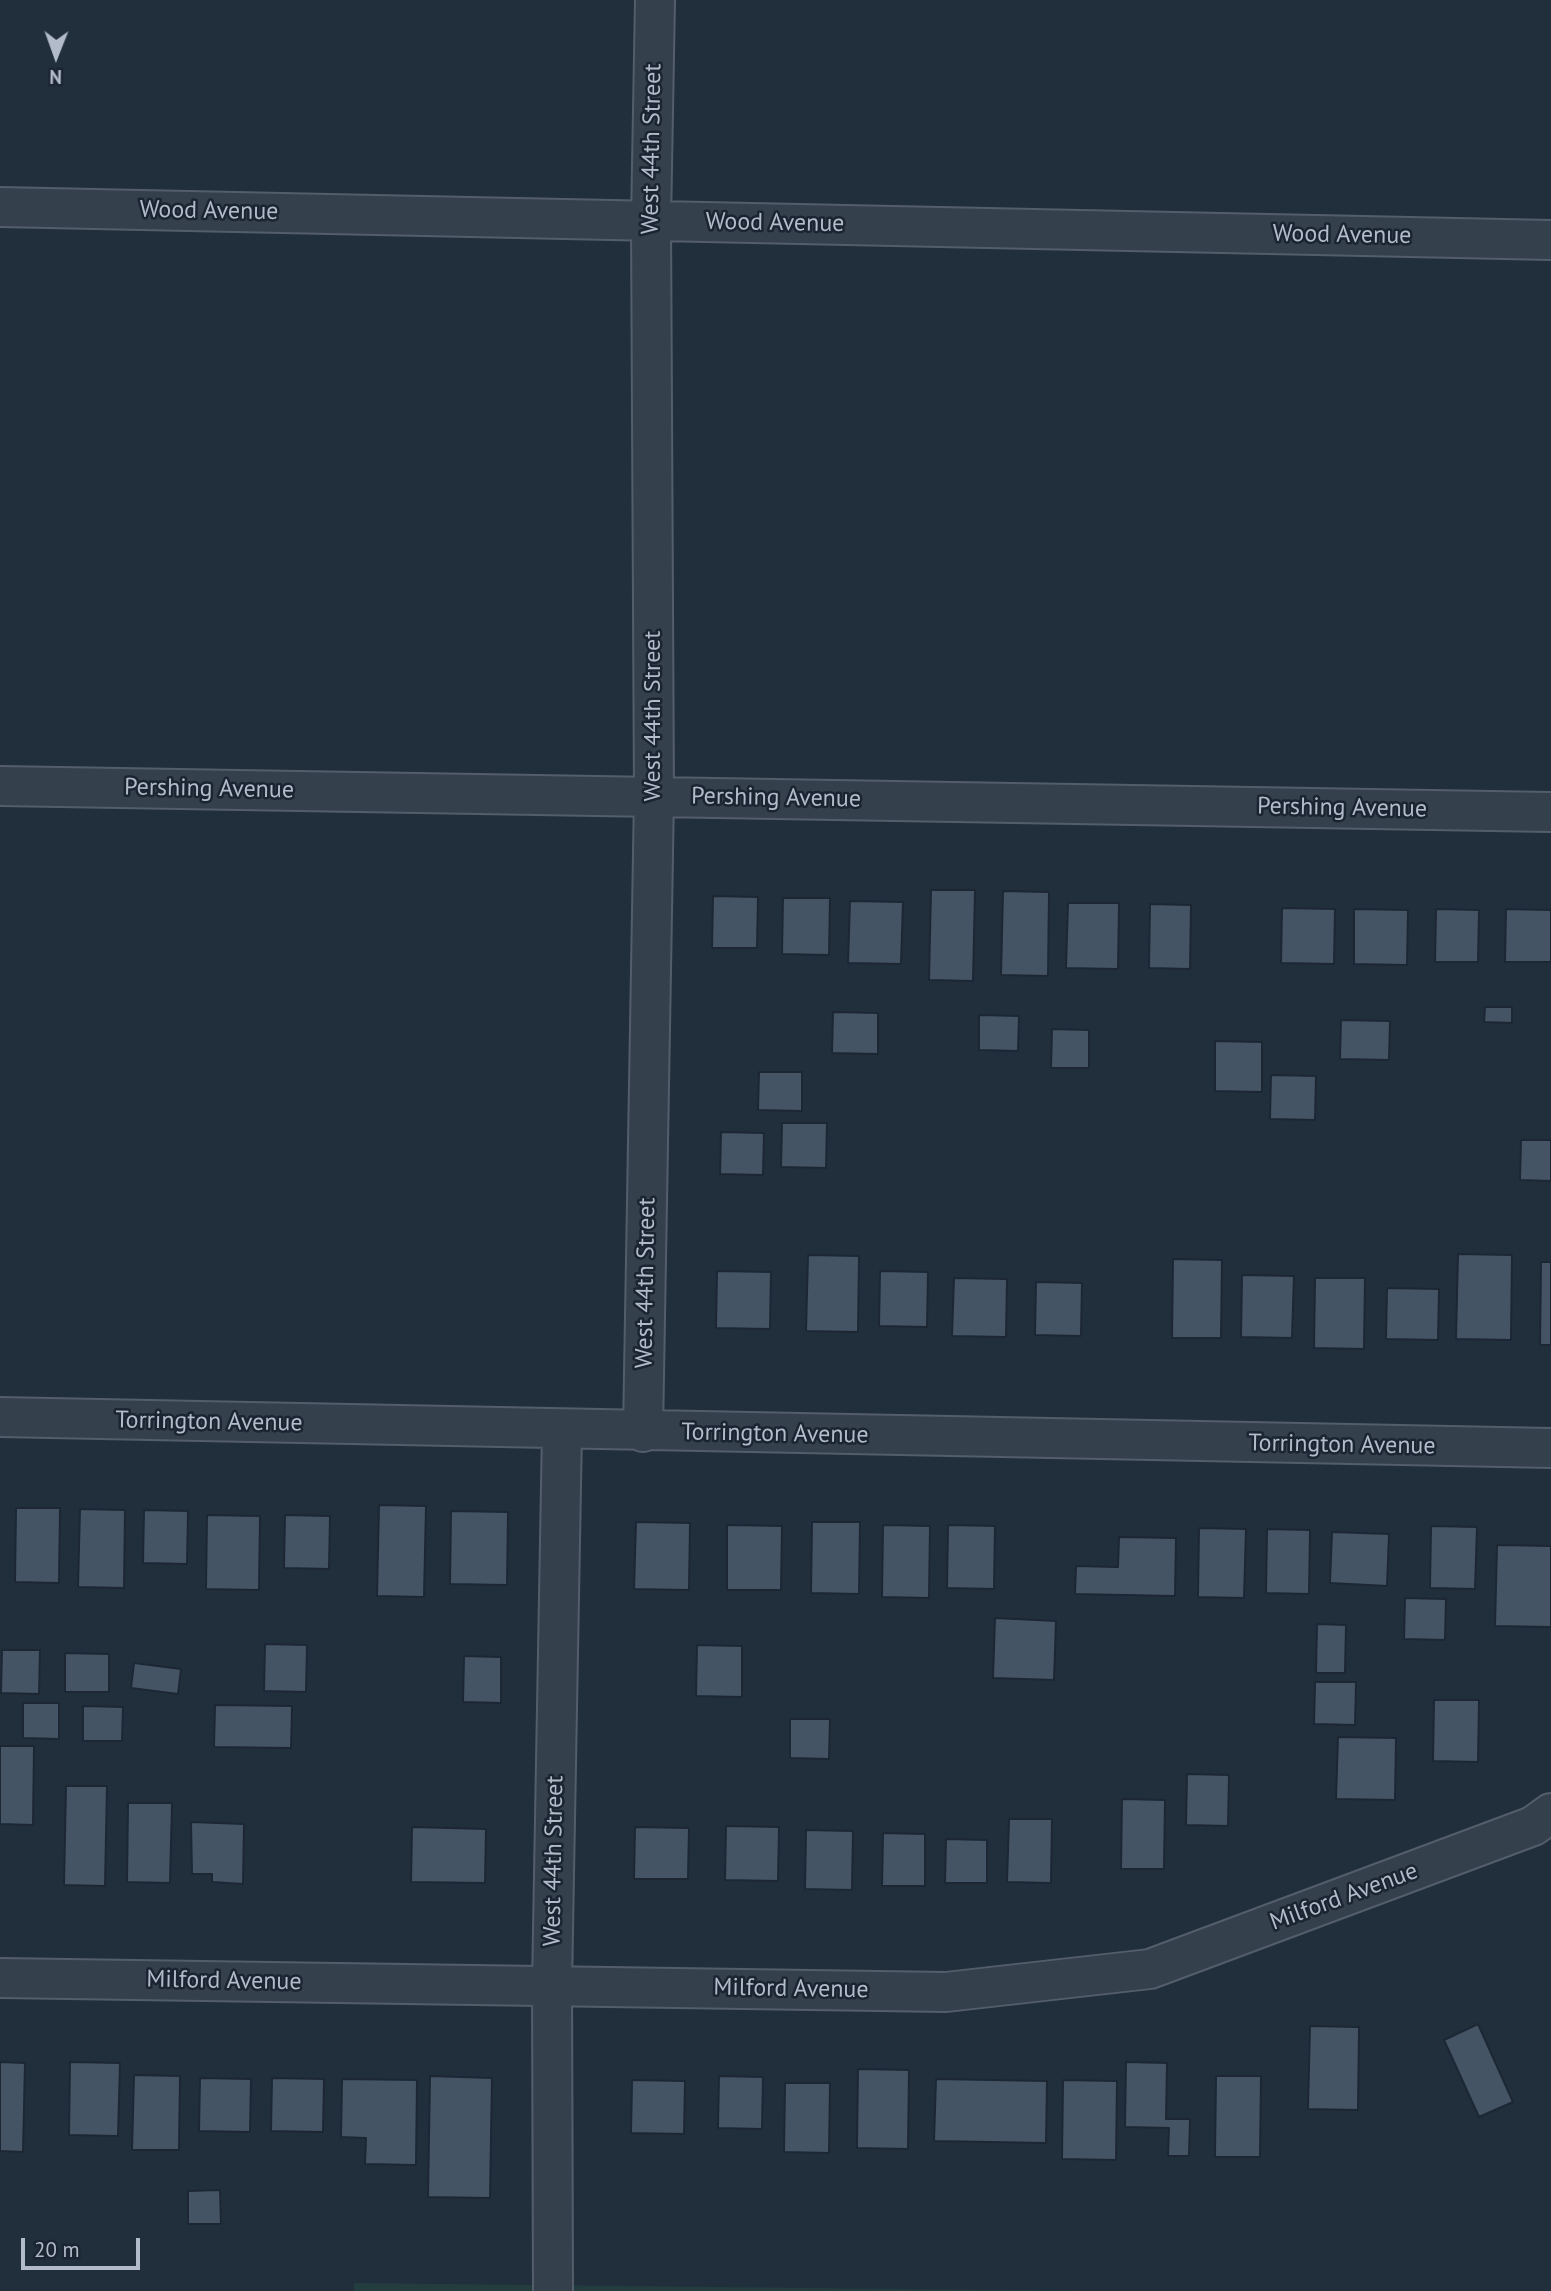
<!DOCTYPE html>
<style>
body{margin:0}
#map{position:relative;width:1551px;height:2291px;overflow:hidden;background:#212f3d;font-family:"PT Sans",sans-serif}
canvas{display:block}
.north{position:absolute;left:21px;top:21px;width:70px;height:70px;-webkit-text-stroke:5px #1b2532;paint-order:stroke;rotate:181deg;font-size:19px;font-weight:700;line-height:28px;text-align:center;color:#b1bbc9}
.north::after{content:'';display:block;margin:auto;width:24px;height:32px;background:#b1bbc9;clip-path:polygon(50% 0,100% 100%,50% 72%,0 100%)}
.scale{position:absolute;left:21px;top:2238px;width:119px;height:32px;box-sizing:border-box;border:4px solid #b1bbc9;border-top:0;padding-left:9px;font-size:21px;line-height:24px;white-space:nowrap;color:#b1bbc9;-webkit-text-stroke:5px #1b2532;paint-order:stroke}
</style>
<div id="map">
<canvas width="1551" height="2291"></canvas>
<div class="north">N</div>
<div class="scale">20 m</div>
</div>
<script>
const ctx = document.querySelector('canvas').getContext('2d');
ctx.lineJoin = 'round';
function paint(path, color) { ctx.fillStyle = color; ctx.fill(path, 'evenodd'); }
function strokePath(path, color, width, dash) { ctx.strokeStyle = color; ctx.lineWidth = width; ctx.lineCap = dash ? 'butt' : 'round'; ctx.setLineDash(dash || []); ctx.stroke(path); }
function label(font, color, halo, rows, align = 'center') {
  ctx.font = font + ' "PT Sans",sans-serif'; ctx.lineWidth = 5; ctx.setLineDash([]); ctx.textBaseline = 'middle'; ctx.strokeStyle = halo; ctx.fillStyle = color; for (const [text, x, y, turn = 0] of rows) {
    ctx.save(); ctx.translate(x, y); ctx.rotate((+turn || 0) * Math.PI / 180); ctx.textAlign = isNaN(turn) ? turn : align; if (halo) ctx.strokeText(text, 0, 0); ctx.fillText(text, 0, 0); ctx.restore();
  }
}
const green = new Path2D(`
 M354 2283 1085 2291H354Z`);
const building = new Path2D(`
 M931 890H975L973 981 929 980Z
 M1003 891 1049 892 1048 976 1001 975Z
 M713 896 758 897 757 948H712Z
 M783 898H830L829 955 782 954Z
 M850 901 903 902 901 964 848 963Z
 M1068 903H1119L1118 969 1066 968Z
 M1150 904 1191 905 1190 969 1149 968Z
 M1282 908 1335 909 1334 964 1281 963Z
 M1354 909 1408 910 1407 965 1354 964Z
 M1436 909 1479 910 1478 962H1435Z
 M1506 909 1551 910V962H1505Z
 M1485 1007H1512V1023L1484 1022Z
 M833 1012 878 1013V1054L832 1053Z
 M979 1015 1019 1016 1018 1051 979 1050Z
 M1341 1020 1390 1021 1389 1060 1340 1059Z
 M1052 1029 1089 1030V1068H1051Z
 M1215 1041 1262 1042V1092L1215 1091Z
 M759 1072H802V1111L758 1110Z
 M1271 1075 1316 1076 1315 1120 1270 1119Z
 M782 1123H827L826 1168 781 1167Z
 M721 1132 764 1133 763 1175 720 1174Z
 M1521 1140H1551V1181L1520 1180Z
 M1458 1254 1512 1255 1511 1340 1456 1339Z
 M808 1255 859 1256 858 1332 806 1331Z
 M1173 1259 1222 1260 1221 1338H1172Z
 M1541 1262H1551V1345H1540Z
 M717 1271 771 1272 770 1329 716 1328Z
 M880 1271 928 1272 927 1327 879 1326Z
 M1242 1275 1294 1276 1292 1338 1241 1337Z
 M954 1278 1007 1279 1006 1337 952 1336Z
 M1315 1278H1365L1364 1349 1314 1348Z
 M1036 1282 1082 1283 1081 1336 1035 1335Z
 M1387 1288 1439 1289 1438 1340 1386 1339Z
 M379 1505 426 1506 424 1597 377 1596Z
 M16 1508H60L59 1583 15 1582Z
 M80 1509 125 1510 124 1588 78 1587Z
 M144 1510 188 1511 187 1564 143 1563Z
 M451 1511 508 1512 507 1585 450 1584Z
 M207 1515 260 1516 259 1590 206 1589Z
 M285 1515 330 1516 329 1569 284 1568Z
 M636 1522 690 1523 689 1590 634 1589Z
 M812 1522H860L859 1594 811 1593Z
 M727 1525 782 1526 781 1590H727Z
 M883 1525 930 1526 929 1598 882 1597Z
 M948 1525 995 1526 994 1589 947 1588Z
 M1431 1526 1477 1527 1475 1589 1430 1588Z
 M1199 1528 1246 1529 1244 1598 1198 1597Z
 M1267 1529 1310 1530 1309 1594 1266 1593Z
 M1332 1532 1389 1534 1387 1586 1330 1583Z
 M1119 1537 1176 1538 1175 1596 1075 1594 1076 1566 1118 1567Z
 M1497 1545 1551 1546V1627L1495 1626Z
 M1405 1598 1446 1599 1445 1640 1404 1639Z
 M995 1618 1056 1621 1054 1680 993 1678Z
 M1317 1624 1346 1625 1345 1673H1316Z
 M265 1644 307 1645 306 1692 264 1691Z
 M697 1645 742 1646V1697L696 1696Z
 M2 1650H40L39 1694 1 1693Z
 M65 1653 109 1654V1692H65Z
 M464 1656 501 1657V1703L463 1702Z
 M134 1663 181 1669 178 1694 131 1688Z
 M1315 1682H1356L1355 1725 1314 1724Z
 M1434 1700H1479L1478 1762 1433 1761Z
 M23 1703H59V1739L23 1738Z
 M215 1705 292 1706 291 1748 214 1747Z
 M83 1706 123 1707 122 1741H83Z
 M790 1719H830L829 1759 790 1758Z
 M1338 1737 1396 1738 1395 1800 1336 1799Z
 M0 1746H34L33 1825 0 1824Z
 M1187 1774 1229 1775 1228 1826 1186 1825Z
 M66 1786H107L105 1886 64 1885Z
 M1122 1799 1165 1800 1164 1869H1121Z
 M128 1803H172L170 1883 127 1882Z
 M1009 1819H1052L1051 1883 1007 1882Z
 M191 1822 244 1824 243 1884 212 1882V1874H192Z
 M726 1826 779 1827 778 1881 725 1880Z
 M412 1827 486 1829 485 1883 411 1882Z
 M635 1827 689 1828 688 1879H634Z
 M806 1830 853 1831 852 1890 805 1889Z
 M883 1833 925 1834V1886H882Z
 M946 1839 987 1840V1883H945Z
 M1478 2024 1513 2102 1479 2117 1444 2040Z
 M1310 2026 1359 2027 1358 2110 1308 2109Z
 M0 2062 25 2063 23 2152 0 2151Z
 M70 2062 120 2063 118 2136 69 2135Z
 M1126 2062 1167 2063 1166 2119H1190L1189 2156H1168L1169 2128 1125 2127Z
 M858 2069 909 2070 908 2149 857 2148Z
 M134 2075 180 2076 179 2150H132Z
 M430 2076 492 2078 490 2198 428 2197Z
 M719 2076 763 2077 762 2129 718 2128Z
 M1216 2076H1261L1260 2157H1215Z
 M200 2078 251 2079 250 2132 199 2131Z
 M272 2078 324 2079 323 2132 271 2131Z
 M342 2079 417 2080 416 2165 365 2164 366 2138 341 2137Z
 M936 2079 1047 2081 1046 2143 934 2141Z
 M632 2080 685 2081 684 2134 631 2133Z
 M1063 2080 1117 2081 1116 2160 1062 2159Z
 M785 2083H830L829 2153 784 2152Z
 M220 2190 221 2224H188V2191Z`);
const street = new Path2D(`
 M0 207 1551 240
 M0 786 1551 812
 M0 1417 1551 1448
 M643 1432 654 796 651 222 655 0
 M0 1978 946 1992 1150 1969 1533 1826 1551 1813
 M553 2291 552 1985 562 1430`);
const streetNames = [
 ["West 44th Street",652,149,-89],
 ["Wood Avenue",209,211,1],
 ["Wood Avenue",775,223,1],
 ["Wood Avenue",1342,235,1],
 ["West 44th Street",653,716,-90],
 ["Pershing Avenue",209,789,1],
 ["Pershing Avenue",776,798,1],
 ["Pershing Avenue",1342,808,1],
 ["West 44th Street",646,1283,-89],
 ["Torrington Avenue",209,1422,1],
 ["Torrington Avenue",775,1434,1],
 ["Torrington Avenue",1342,1445,1],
 ["West 44th Street",554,1861,-89],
 ["Milford Avenue",1344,1897,-20],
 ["Milford Avenue",224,1981,1],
 ["Milford Avenue",791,1989,1]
];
paint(green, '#233c3e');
paint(building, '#455464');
strokePath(building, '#1d2734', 2);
strokePath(street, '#545e6b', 42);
strokePath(street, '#35404d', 38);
label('24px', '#b1bbc9', '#1b2532', streetNames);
</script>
